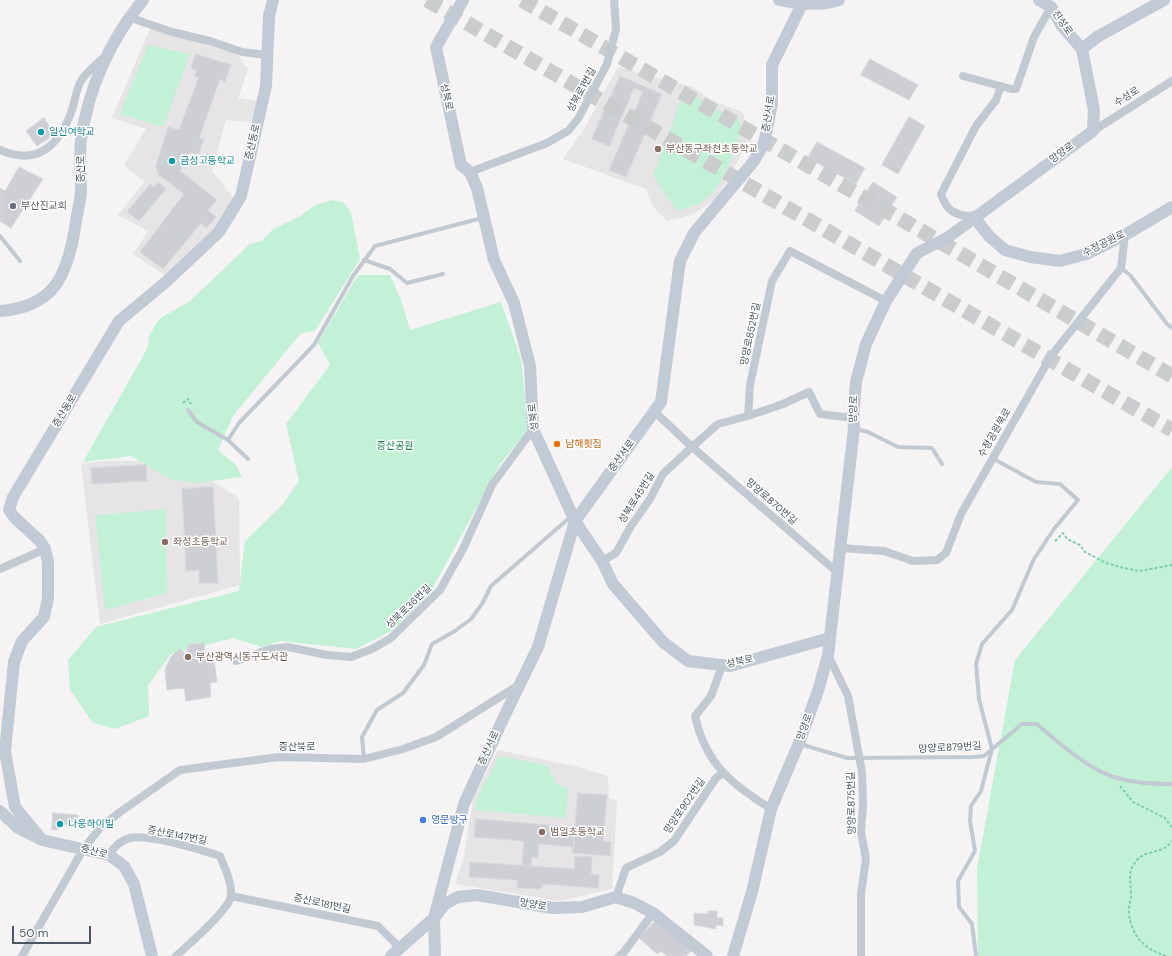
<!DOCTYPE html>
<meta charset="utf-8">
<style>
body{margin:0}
#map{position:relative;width:1172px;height:956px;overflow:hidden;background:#f5f3f3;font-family:"DM Sans",sans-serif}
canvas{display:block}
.scale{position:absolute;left:12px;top:926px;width:79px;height:18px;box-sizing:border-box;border:2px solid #4a5661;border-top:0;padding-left:5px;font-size:12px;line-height:14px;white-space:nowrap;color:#4a5661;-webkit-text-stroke:3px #fff;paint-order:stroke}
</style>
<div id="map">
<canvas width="1172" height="956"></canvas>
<div class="scale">50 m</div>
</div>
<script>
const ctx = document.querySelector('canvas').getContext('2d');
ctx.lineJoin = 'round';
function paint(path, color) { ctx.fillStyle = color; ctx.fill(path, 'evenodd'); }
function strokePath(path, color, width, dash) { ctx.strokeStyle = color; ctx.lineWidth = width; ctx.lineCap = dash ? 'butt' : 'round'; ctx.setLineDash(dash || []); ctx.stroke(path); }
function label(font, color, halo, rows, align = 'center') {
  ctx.font = font + ' "DM Sans","Noto Sans KR",sans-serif'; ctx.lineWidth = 3; ctx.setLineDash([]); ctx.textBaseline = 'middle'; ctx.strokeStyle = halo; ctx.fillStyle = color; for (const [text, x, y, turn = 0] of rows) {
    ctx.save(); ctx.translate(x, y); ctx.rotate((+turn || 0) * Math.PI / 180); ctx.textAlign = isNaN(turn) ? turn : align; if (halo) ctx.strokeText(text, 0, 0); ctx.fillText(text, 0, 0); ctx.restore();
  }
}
const education = new Path2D(`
 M150 28 233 48 248 69 238 98 257 101 251 122 226 120 212 171 234 199 216 232 167 277 133 254 148 231 118 215 144 182 124 165 146 129 112 118Z
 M618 67 693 87 713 101 743 112 750 139 717 198 692 215 667 221 654 208 646 189 563 159 583 131Z
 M103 461H153L203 476 239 498 240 585 100 624 81 464Z
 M498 750 574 766 608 776 609 798 617 801 612 889 559 901 455 884 464 857 473 798Z`);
const green = new Path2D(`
 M148 45 190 54 163 127 120 114Z
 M683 94 697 96 707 107 737 116C738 119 741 123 741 127 741 142 722 184 711 194 702 204 688 210 676 210L653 176Z
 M333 200 344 203 351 212 360 259 315 331 301 333 233 416 218 450 236 465 242 477 196 483 174 480 161 474 131 456 83 462 147 349 149 336 159 319 190 301 250 244 262 241 273 229 299 217 315 205Z
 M358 275H390L402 302 410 330 501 302 521 359 528 430 500 464 429 595 393 630 356 649 280 641 262 647 233 638 171 654 148 685 149 716 115 729 93 723 70 690 68 660 96 627 239 591 245 541 283 504 299 481 286 424 330 365 318 343Z
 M1172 467V956H978L977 869 1015 660Z
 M166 509 167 593 105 610 95 515Z
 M499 756 547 765 556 783 568 789 566 818 475 810 477 798Z`);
const building = new Path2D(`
 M196 54 231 65 225 82 220 79 199 138 204 139 198 155 190 152 180 171 217 200 208 210 216 217 206 228 201 223 163 269 140 252 184 194 159 175 156 166 168 127 179 130 199 77 194 76 197 71 191 68Z
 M870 59 918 85 909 100 861 75Z
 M620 76 662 94 626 177 609 170 643 92 634 88 609 146 592 139Z
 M909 117 925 126 898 174 882 165Z
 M44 118 55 134 37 146 26 131Z
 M817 142 865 168 856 184 808 158Z
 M19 167 43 179 11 228 0 221V188L5 191Z
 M158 182 166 189 139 221 127 212 150 184 154 187Z
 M873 182 897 197 879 226 855 211Z
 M146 465 147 481 92 484 91 468Z
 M213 487 218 583H199V570L186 571 182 489Z
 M204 643 206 660 214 659 217 682 210 683 211 697 186 701 184 688 167 690 165 671 167 665 171 657 180 648 186 655 189 645Z
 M578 793 607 795 603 841 611 842 610 856 573 853Z
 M53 813 78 815V819L56 830H52Z
 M476 819 575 827 574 847 539 844 538 858 532 857 531 866 522 865 524 841 474 837Z
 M575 856 592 857 591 874 599 875 598 888 543 884 541 889 517 888V880L469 877 470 862 574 869Z
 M708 911H717V918H723V926L716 925V929L694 925V913L708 914Z
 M656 920 691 951 686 956H667L661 951 657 954 639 938Z`);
const highwayTunnel = new Path2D(`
 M427 0 1172 430
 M522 0 1172 376`);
const path = new Path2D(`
 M183 403 188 399 191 404
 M1055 541 1063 533 1067 539 1080 545 1085 552 1106 563 1124 568 1139 571 1172 565
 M1120 786 1133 802 1165 818 1172 828
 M1166 956C1145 949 1133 938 1129 915 1128 908 1131 901 1131 894 1131 879 1126 872 1138 859 1147 849 1162 855 1172 841`);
const lane = new Path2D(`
 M0 236 20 261
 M364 260 390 269 407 283 443 274
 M1121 268 1130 275 1167 324 1172 328
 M188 410 197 422 228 440
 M856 429 868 432 898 447 932 448 942 464
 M248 459 228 440 239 423 314 345 353 276 375 246 482 218
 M800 744 847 758 973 757 984 756 1022 724H1037C1056 741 1090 770 1114 777 1132 783 1153 784 1172 784
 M364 759 362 737 377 710 403 693 424 665 432 644 455 631 471 619 482 604 491 586 567 520H573
 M976 956 972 924 959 907 958 881 975 851 970 821 971 806 981 791 992 749 979 699 976 664 982 644 1012 610 1034 559 1054 529 1078 500 1060 484 1036 482 992 458`);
const street = new Path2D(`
 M131 14 137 20 172 32 210 41 242 52 267 55
 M963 76 1011 89H1016L1034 37 1051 7
 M1093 131 1172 81
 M0 150C38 167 60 144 72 110 75 101 76 89 81 81 86 72 96 65 103 58
 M470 172 547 143 568 131 578 119 607 64 616 29 614 0
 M974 217C955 215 947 212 941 194L976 126 996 100 1001 86
 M655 412 692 447 718 424 748 416 750 385 772 281 790 251 886 301
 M748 416 783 404 809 392 820 414 853 418
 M840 548 884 551 913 561 937 560 946 553 961 514 1051 356 1121 268 1125 235
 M602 561 616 553 631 526 650 499 663 474 692 447 837 572
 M0 569 45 549
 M828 655 848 696 862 772 863 805 861 832 866 859 861 893V956
 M236 661 270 649 288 647 327 655 351 657 372 649 391 638 440 590 463 549 492 485 533 429
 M722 666 711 696 695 716C706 765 731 783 771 809
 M109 855C114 847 120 840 130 838 149 834 201 850 220 856 225 868 232 883 231 896 229 910 188 945 176 956
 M231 896 378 926 400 948
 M616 897 626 868 660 852 674 841 716 778 723 773
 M22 956 84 848 101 827 120 812 180 770 279 757 364 759 403 749 436 737 519 685
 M619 956 624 952 653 913`);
const secondary = new Path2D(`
 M463 0 436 47 461 165 470 172 477 188 494 260 514 303 530 366 533 429 575 521 602 561 613 584 663 642 688 661 730 666 830 638
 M779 0C798 4 821 6 839 0
 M1039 0 1051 7 1062 26 1082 49
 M974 217 989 236 1005 250 1030 257 1060 261 1086 254 1125 235 1172 207
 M0 311C54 307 67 276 75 228 76 216 80 204 81 192 81 175 79 157 81 140 88 89 110 40 143 0
 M0 811 18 828 42 840 109 855 124 866 134 884 152 956
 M42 840 15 807 5 751 14 662 22 641 44 617 48 598V562L45 549 40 541 15 518 9 510 13 497 119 321 167 281 219 232 241 196 266 86 269 16 273 0
 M391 956 434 918 464 804 503 719 538 647 575 521 661 402 680 261 694 233 754 161 764 143 772 103V65L804 0
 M435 956 434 918 445 904 458 897 477 895 553 908 582 907 616 897 634 903 653 913 707 956
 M733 956 752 892 771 809 799 743 818 691 828 655 854 428 853 418 856 382 866 344 886 301 917 253 947 238 1093 131 1094 110 1082 49 1097 37 1164 0`);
const markers = [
 [41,132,4,"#0f9aa8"],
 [658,149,4,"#8d6e63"],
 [172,161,4,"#0f9aa8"],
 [13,206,4,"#6b7280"],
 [557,444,4,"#e8710a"],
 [165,542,4,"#8d6e63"],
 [188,657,4,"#8d6e63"],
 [423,820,4,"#3f7fe0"],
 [60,824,4,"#0f9aa8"],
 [542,832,4,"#8d6e63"]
];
const streetNames = [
 ["진성로",1062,23,55],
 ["성북로1번길",582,90,-61],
 ["성북로",446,97,78],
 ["수성로",1127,97,-32],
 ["증산서로",769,114,-81],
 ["증산동로",253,142,-77],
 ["망양로",1062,153,-36],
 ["증산로",81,169,-90],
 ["수정공원로",1104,244,-26],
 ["망양로852번길",751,334,-78],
 ["망양로",854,409,-88],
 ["증산동로",65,411,-59],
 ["성북로",534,417,-97],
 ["수정공원북로",995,433,-60],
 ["증산서로",622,456,-54],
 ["성북로45번길",637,498,-58],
 ["망양로870번길",771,502,41],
 ["성북로36번길",409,607,-44],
 ["성북로",740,662,-12],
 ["망양로",805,727,-70],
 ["증산북로",297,747],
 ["증산서로",489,748,-66],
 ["망양로879번길",950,748,-3],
 ["망양로875번길",852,803,-91],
 ["망양로902번길",685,806,-56],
 ["증산로147번길",177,836,11],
 ["증산로",94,852,16],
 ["증산로181번길",322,904,12],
 ["망양로",533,905,10]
];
const cultureNames = [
 ["일신여학교",49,132],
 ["금성고등학교",180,161],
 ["나웅하이빌",68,824]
];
const educationNames = [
 ["부산동구좌천초등학교",666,149],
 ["좌성초등학교",173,542],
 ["부산광역시동구도서관",196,657],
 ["범일초등학교",550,832]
];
const worshipNames = [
 ["부산진교회",21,206]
];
const foodNames = [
 ["남해횟집",565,444]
];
const parkNames = [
 ["증산공원",395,446]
];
const shopNames = [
 ["영문방구",431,820]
];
paint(education, '#e6e4e5');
paint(green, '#c3f1d5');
paint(building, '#cdcfd5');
strokePath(building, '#d7d9de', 1);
strokePath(highwayTunnel, '#caccce', 15, [15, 8]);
strokePath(path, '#7ad0a6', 2, [3, 2]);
strokePath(lane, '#c1cad2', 4);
strokePath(street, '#c1cad2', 8);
strokePath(secondary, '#c1cbd6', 12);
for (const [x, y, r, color] of markers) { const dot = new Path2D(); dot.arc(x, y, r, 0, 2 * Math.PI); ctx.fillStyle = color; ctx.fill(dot); strokePath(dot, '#fff', 1.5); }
label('10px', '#4a5661', '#fff', streetNames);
label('10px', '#0d838f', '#fff', cultureNames, 'left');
label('10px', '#785e54', '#fff', educationNames, 'left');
label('10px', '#5b616d', '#fff', worshipNames, 'left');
label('10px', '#c56008', '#fff', foodNames, 'left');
label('10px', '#17864f', '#fff', parkNames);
label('10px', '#366cbe', '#fff', shopNames, 'left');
</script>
